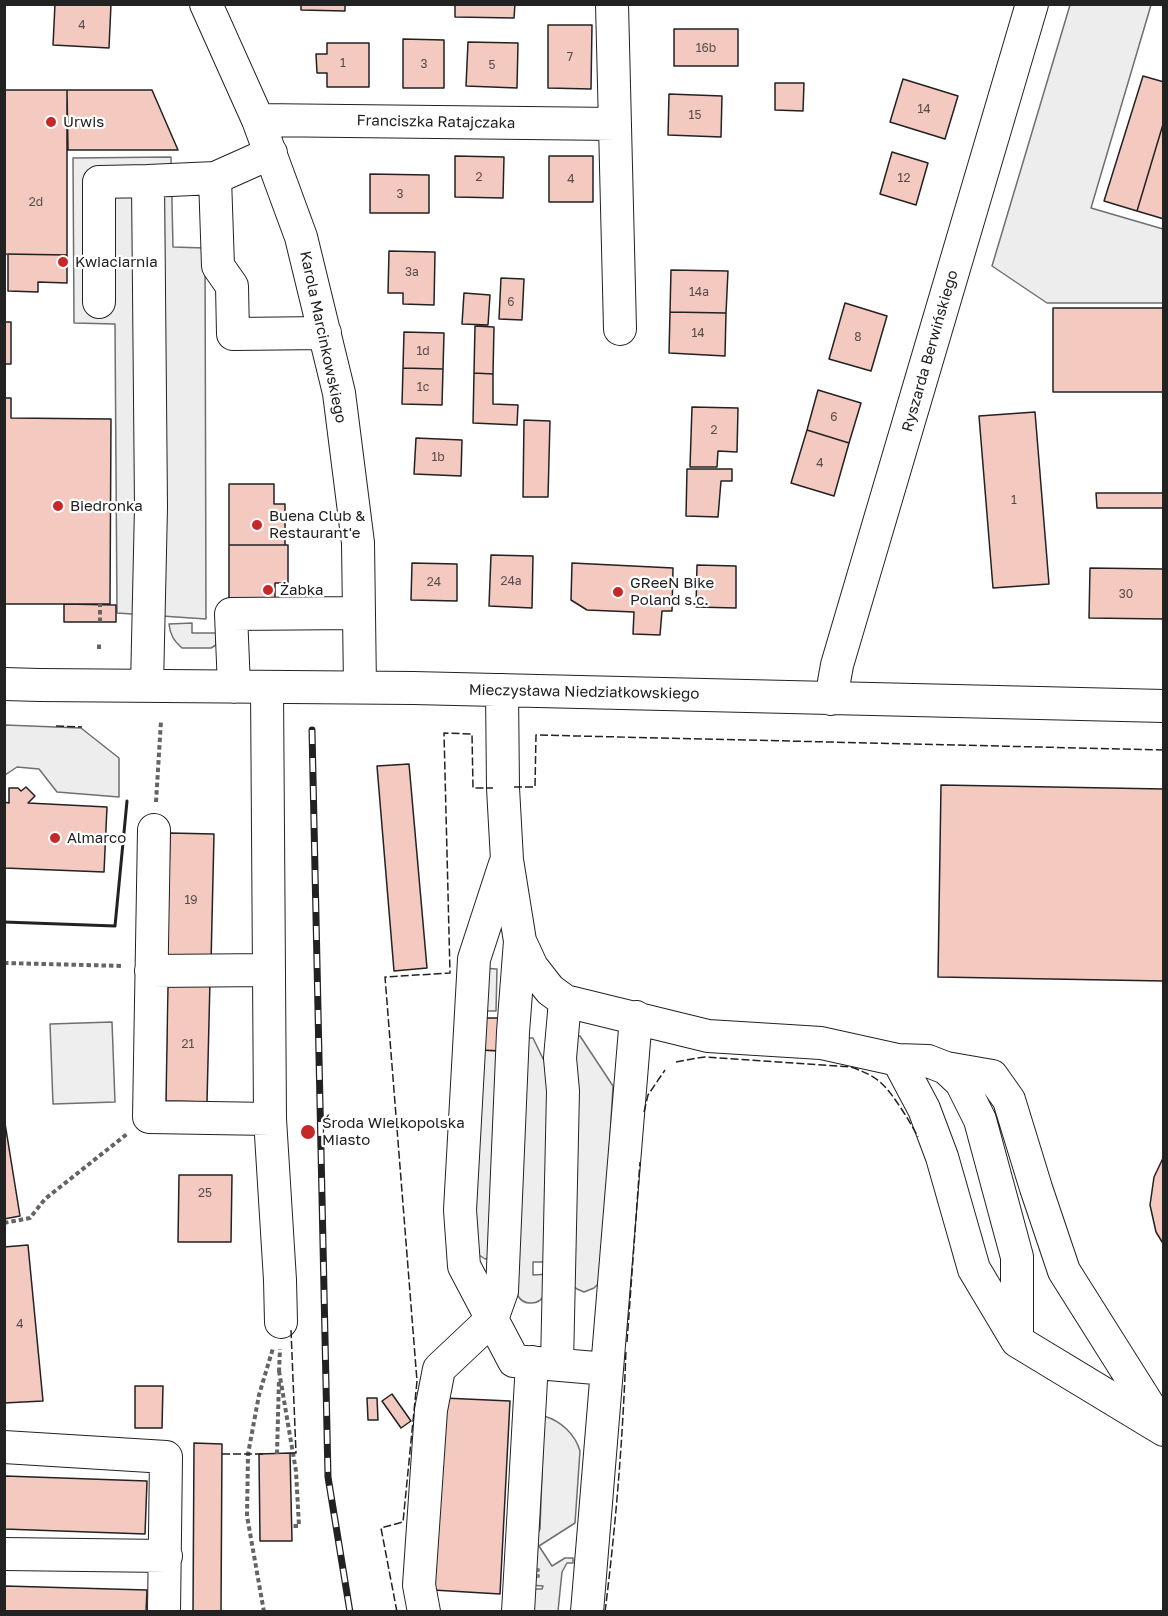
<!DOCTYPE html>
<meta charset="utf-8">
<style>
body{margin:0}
#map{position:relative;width:1168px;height:1616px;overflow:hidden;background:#fff;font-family:"Golos Text",sans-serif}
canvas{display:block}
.frame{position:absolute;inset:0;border:6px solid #222;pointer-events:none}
</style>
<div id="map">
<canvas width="1168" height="1616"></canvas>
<div class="frame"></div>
</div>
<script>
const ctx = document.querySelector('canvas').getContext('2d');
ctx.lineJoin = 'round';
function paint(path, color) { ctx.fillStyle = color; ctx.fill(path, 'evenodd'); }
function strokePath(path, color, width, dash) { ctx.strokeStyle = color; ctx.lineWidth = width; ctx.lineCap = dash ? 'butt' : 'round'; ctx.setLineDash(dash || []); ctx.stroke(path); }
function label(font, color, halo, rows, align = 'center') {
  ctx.font = font + ' "Golos Text",sans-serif'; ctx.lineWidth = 4.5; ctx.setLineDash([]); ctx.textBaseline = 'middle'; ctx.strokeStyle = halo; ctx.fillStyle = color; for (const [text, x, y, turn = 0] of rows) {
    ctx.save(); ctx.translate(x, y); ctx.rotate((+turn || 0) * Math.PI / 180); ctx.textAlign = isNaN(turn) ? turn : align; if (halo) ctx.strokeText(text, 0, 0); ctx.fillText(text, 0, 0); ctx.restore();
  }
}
const green = new Path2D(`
 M192 623V633H216V645L211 648H182C174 641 170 635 169 624Z
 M482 968 497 969 496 1011H487V990Z
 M112 1022 115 1102 53 1104 50 1024Z
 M575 1036H580L613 1086 602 1280 594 1288 584 1292 577 1289 572 1285Z
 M520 1038H533L548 1069 550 1262H533V1275L549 1274C547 1287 546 1304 530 1303 524 1303 521 1301 518 1296L515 1260Z
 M479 1050 505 1051 488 1258 485 1259 479 1255 474 1231Z
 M544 1416C561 1421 575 1434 580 1451L575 1523 539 1546 552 1566 565 1558H573V1563H567L562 1572 558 1611H528L529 1589H542L543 1586 530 1585 534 1577H539V1575H534V1571H539V1569H534L537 1535 540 1529Z`);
const parking = new Path2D(`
 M1070 5H1151L1091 208 1163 229V303H1047L992 266Z
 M171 157 173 247 205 248 206 619 117 613 115 324 74 323 73 158Z
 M5 725 81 728 119 758V797L57 792 39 769 17 767 5 775Z`);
const building = new Path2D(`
 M55 4H111L109 48 53 45Z
 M301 4H345V11L301 10Z
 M455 4H515L514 18 455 17Z
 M548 25H592L591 89 548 88Z
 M674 29H738V66H674Z
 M403 39 444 40V88H403Z
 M468 42 518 43 517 88 466 86Z
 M327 43H369V87H327V73H317L316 54H327Z
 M1143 76 1164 82V121L1137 211 1104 201Z
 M903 79 958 96 945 139 890 122Z
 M775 83H804L803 111 775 110Z
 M4 90H67V255L4 254Z
 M67 90H152L178 150H68Z
 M669 94 722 96 721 137 668 135Z
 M1164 121V219L1137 211Z
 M892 152 928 163 916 205 880 194Z
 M455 156 504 157 503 198 455 197Z
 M549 156H593V202H549Z
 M370 174 429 175V213H370Z
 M389 251 435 252 434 305 403 304V293H388Z
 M8 254 67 255V283L38 282V292L8 291Z
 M671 270 728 271 726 313 670 312Z
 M501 278 524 279 522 320 499 319Z
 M464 293 490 295 488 325 462 324Z
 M845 303 887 316 871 371 829 359Z
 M1053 308H1164V392H1053Z
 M670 312 726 313 725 356 669 353Z
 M4 322H11V364H4Z
 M475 326 494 327 493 374 474 373Z
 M404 332 444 333 443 369 403 368Z
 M403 368 443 369 442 405 402 404Z
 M474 373 493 374V404L518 405 517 425 473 423Z
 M818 390 861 403 849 443 807 430Z
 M4 398H11V418L111 419 110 604H4Z
 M692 407 738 408 737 452 718 451 717 467H690Z
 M1035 412 1049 584 993 588 979 416Z
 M524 420 550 421 548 497H523Z
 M807 430 849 443 834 496 791 483Z
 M416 438 462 440 461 476 414 474Z
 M687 469H732V481H721L718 517 686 516Z
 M229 484H274V504H285V545H229Z
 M1096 493H1164V508H1097Z
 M229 545H288V583H275V603H229Z
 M491 555 533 556 532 608 489 606Z
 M412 563 457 564V601L411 600Z
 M572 563 673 568 672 611H662L660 635 633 634 634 612 587 610 571 600Z
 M697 565 736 566V608L696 607Z
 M1090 568 1164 569V619L1089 618Z
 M64 604 116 605V622H64Z
 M409 764 427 968 394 971 377 766Z
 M941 785 1164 789V981L938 977Z
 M26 787 35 796 28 803 107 807 104 872 4 868V802L9 803V788H18L21 791Z
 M170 833 214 834 211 963 167 961Z
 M168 980 210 981 207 1102 166 1101Z
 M485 1018H500L502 1051 480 1050Z
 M4 1117 20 1216 4 1219Z
 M1164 1156V1245L1156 1232 1150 1205 1154 1177Z
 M179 1175H232L231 1242H178Z
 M28 1245 43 1401 4 1403V1247Z
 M135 1386H163L162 1428H135Z
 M392 1394 411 1421 401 1428 382 1401Z
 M367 1398H377L378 1420H368Z
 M444 1398 510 1401 500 1594 433 1590Z
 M194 1443 222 1444 221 1612H193Z
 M290 1453 292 1541H260L259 1454Z
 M5 1476 147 1481 145 1534 4 1529Z
 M5 1586 147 1590 146 1612H4Z`);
const path = new Path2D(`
 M100 622V604
 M99 649V644
 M156 802 161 721
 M4 963 124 966
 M4 1223 30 1218 45 1199 127 1134
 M279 1371 296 1471 299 1526H292
 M279 1372 280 1349
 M277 1454 279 1379
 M264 1612 247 1516 248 1454 259 1395 273 1348`);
const minor = new Path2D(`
 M206 4 258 120 301 237 339 393 358 543 360 687
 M612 4 620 329
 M258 120 615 124
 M215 178 218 266 232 286 233 334 325 333
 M99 302V182L148 181
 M4 684 40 685 413 688 1164 706
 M147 686 151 507 148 181 215 178 271 153
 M234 687 231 614 358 613
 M267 687 270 1119 280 1280 281 1322
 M502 690 503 788 507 860 520 941 532 967 550 990 565 1001 708 1036 821 1043 898 1060 924 1109 942 1157 974 1269 1017 1341 1164 1430
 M831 699 837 665 1032 4
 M154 830 149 1117 270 1119
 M505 864 474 959 460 1210 464 1266 514 1361 607 1369
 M151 971 269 970
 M898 1060 928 1061 946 1068 961 1082 980 1120 1017 1257V1340
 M946 1068 992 1076 1009 1100 1036 1188 1064 1271 1161 1425
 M557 1364 563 1091 560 1058 565 1001
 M4 1447 166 1457 164 1612
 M4 1554 166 1556
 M424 1612 419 1585 431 1410 439 1369 492 1319 502 1291 513 1032 520 941
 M518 1612 532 1362
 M587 1612 636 1017`);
const rail = new Path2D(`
 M312 730 328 1477 350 1612`);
const fence = new Path2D(`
 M56 726 82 727
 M514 787H535L536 735 1164 750
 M676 1062 697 1058 705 1057 851 1067C862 1071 872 1075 880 1082 893 1093 910 1122 918 1137
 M644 1112 648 1095 665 1070
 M627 1342 640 1162
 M290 1453H296L291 1330
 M222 1454H263
 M397 1612 381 1528 403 1522 417 1381 385 977 450 973 444 733 472 734 473 788H493
 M605 1612C616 1524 623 1437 626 1349`);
const wall = new Path2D(`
 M4 922 115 926 127 801`);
const markers = [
 [51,122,6,"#c62828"],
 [63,262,6,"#c62828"],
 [58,506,6,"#c62828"],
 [257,525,6,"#c62828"],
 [268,590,6,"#c62828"],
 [618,592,6,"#c62828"],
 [55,838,6,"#c62828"],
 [308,1132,8,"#c62828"]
];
const numberNames = [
 ["4",82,25],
 ["16b",706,48],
 ["7",570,57],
 ["1",343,63],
 ["3",424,64],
 ["5",492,65],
 ["14",924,109],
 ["15",695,115],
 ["2",479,177],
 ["12",904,178],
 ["4",571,179],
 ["3",400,194],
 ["2d",36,202],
 ["3a",412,272],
 ["14a",699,292],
 ["6",511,302],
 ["14",698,333],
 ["8",858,337],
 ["1d",423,351],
 ["1c",423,387],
 ["6",834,417],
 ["2",714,430],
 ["1b",438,457],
 ["4",820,463],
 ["1",1014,500],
 ["24a",511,581],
 ["24",434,582],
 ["30",1126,594],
 ["19",191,900],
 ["21",188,1044],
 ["25",205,1193],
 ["4",20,1324]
];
const poiNames = [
 ["Urwis",63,122],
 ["Kwiaciarnia",75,262],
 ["Biedronka",70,506],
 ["Buena Club &",269,516],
 ["Restaurant'e",269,533],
 ["GReeN Bike",630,583],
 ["Poland s.c.",630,600],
 ["Żabka",280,590],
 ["Almarco",67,838],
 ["Środa Wielkopolska",322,1123],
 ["Miasto",322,1140]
];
const streetNames = [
 ["Franciszka Ratajczaka",436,122,1],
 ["Karola Marcinkowskiego",323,337,78],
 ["Ryszarda Berwińskiego",930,351,-74],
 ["Mieczysława Niedziałkowskiego",584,692,1]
];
paint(green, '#eee');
strokePath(green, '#6f6f6f', 1.5);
paint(parking, '#ededed');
strokePath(parking, '#6f6f6f', 1.5);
paint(building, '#f3c9c0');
strokePath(building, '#222', 1.5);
strokePath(minor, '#222', 34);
strokePath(path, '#646464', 4, [4.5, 3]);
strokePath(minor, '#fff', 32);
strokePath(rail, '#222', 7);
strokePath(rail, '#fff', 4.5, [14]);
strokePath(fence, '#222', 1.5, [8, 3]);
strokePath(wall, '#222', 3);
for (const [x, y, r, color] of markers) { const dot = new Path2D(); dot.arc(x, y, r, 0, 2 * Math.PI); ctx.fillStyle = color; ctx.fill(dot); strokePath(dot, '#fff', 2); }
label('12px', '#564c4a', null, numberNames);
label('15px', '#222', '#fff', poiNames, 'left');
label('15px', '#222', '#fff', streetNames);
</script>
